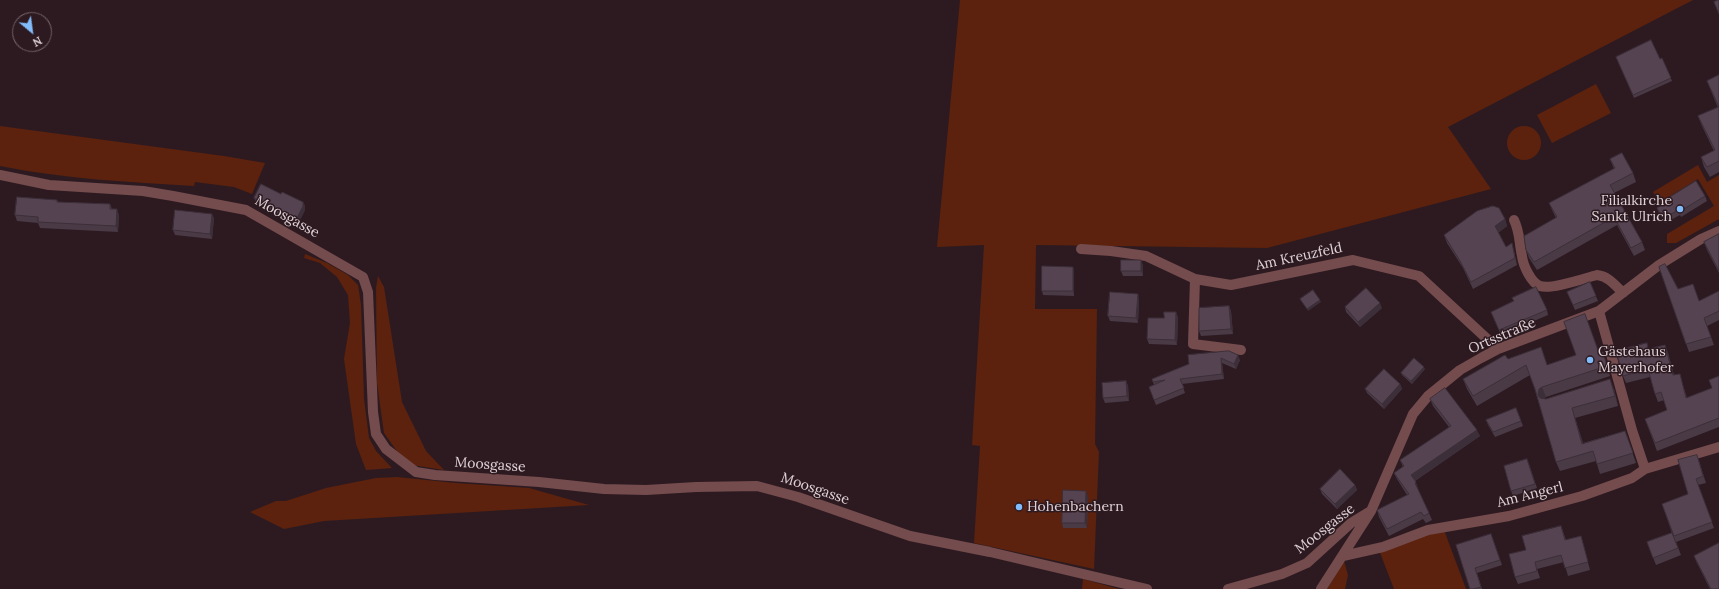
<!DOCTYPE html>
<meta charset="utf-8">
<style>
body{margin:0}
#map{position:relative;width:1719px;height:589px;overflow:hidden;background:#2d1a21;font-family:Lora,serif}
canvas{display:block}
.north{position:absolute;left:12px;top:12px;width:40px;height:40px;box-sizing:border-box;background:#2d1a21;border:1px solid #75646a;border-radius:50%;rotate:151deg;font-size:11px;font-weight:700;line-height:16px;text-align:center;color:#e0d3d7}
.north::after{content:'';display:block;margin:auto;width:14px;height:18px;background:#82bcfa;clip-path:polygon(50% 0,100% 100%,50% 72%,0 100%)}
</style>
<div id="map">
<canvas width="1719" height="589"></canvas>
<div class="north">N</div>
</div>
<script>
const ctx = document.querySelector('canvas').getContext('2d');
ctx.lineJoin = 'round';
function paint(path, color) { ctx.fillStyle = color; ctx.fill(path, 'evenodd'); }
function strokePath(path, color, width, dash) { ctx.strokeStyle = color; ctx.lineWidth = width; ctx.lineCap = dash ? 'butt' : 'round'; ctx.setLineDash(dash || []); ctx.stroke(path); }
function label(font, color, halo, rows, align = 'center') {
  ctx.font = font + ' Lora,serif'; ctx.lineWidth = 3; ctx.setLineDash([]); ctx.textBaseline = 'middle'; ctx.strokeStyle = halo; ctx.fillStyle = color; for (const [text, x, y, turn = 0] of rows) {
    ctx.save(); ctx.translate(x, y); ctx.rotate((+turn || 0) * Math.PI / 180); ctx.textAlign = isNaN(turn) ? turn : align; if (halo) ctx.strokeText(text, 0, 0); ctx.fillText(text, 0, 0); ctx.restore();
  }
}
const green = new Path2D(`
 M960 0H1693L1448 127 1491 189 1267 248 1036 245 1035 309H1097L1095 444 1099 452 1094 569 974 543 980 446 972 445 984 245 937 247Z
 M1596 84 1611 113 1552 143 1537 115Z
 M0 126 224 156 265 163 252 194 234 187 195 182 194 186C128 182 65 179 0 166Z
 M1507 143a17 17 0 1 1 34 0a17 17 0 1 1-34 0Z
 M1698 165 1707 182 1719 175V219L1676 243H1667V234L1714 206 1698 179 1659 203 1653 192Z
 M305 254 327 263 348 275 358 285 361 305 364 399 369 438 376 451 392 468 366 470 356 444 344 359 350 323 348 295 337 277 320 263 304 258Z
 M378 276 384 287 402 402 426 451 444 470 412 465 399 454 384 433 377 383 376 288Z
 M397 477 456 483 529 488 589 505 324 521 284 529 250 512 276 501H286L326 488 376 478Z
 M1444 530 1466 589H1394L1379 550Z
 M1344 561 1348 575 1345 589H1327Z
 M1083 579 1119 589H1082Z`);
const minor = new Path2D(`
 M0 175 49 185 143 191 173 196 246 210 363 277 368 292 373 412 376 434 386 449 416 472 435 475 539 482 604 489 646 490 696 487 757 486 798 497 910 536 990 552 1147 589
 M1514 220C1520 232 1519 243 1522 256 1523 265 1531 283 1540 286 1551 290 1585 278 1597 275 1608 276 1615 285 1623 293
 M1081 249 1111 251 1146 256 1195 279 1231 285 1353 260 1419 276 1498 349
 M1195 279 1193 344 1241 350
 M1599 311 1632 430 1645 469
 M1343 556 1383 547 1428 530 1509 516 1582 496 1632 478 1645 469 1719 447
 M1228 589 1282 574 1307 563 1351 523 1369 512
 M1321 589 1371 511 1413 414 1428 396 1460 370 1481 358 1498 349 1599 311 1659 265 1701 239 1719 231`);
const wall = new Path2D(`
 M1616 57 1660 59 1662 58 1672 81 1634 98Z
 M1719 75V172L1710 177 1704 167 1701 157 1714 151 1702 126 1698 116 1718 108 1707 81Z
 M1610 159 1633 173 1636 182 1614 193 1642 242 1645 250 1634 256 1617 225 1537 270 1529 258 1526 250 1556 218 1553 212 1549 203 1614 169Z
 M281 194 303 202 305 206V210L297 226 275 215 273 212 256 202 254 198Z
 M1705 196 1707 201 1681 217 1680 215 1665 223 1659 213 1657 208 1671 200 1670 197Z
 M57 200 58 202 110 204 112 209 119 215 118 232 40 228 38 223 17 221 15 215Z
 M214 218 212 239 175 235 173 230Z
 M1505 219 1507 226 1498 233 1506 247 1514 251 1517 265 1473 289 1463 268 1447 243 1444 235Z
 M1719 234V273L1707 250 1704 242Z
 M1143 265V276H1123L1121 271Z
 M1659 267 1678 289 1699 301 1719 291V320L1707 326 1714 345 1689 352Z
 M1074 271V296L1043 295 1042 291Z
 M1590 282 1598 301 1575 310 1567 292Z
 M1139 299 1138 323 1110 321 1108 316Z
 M1513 301 1547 310 1548 315 1501 335 1491 312Z
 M1229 306 1231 311 1233 334 1201 336 1199 331Z
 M1345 307 1382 308 1360 327 1346 312Z
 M1178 317 1177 345 1149 344 1147 339 1164 318Z
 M1665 345 1668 353 1674 375 1680 374 1682 382 1687 398 1712 388 1719 376V427L1657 451 1645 419 1667 410 1664 400 1658 402 1655 394 1650 377 1626 383 1623 376 1649 349Z
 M1603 352 1610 376 1546 397 1543 399H1546L1614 389 1618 406 1575 418 1583 443 1625 431 1636 463 1600 474 1596 461 1560 471 1556 462 1535 390 1530 375 1477 406 1467 389 1463 379 1508 359 1547 365Z
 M1188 355 1240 360 1236 369 1222 363 1224 379 1182 384 1185 393 1156 405 1149 387 1154 385 1152 379 1189 364Z
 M1425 369 1412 384 1402 375 1401 373Z
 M1126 381 1128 386 1129 401 1105 403 1103 398Z
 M1400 384 1402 389 1384 409 1367 393 1365 389Z
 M1430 399 1480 436 1415 481 1418 489 1429 513 1432 520 1426 523 1423 519 1389 536 1379 517 1377 510 1407 495 1397 479 1394 473 1403 467 1400 460 1449 427 1433 406Z
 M1516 408 1523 426 1495 437 1488 425 1486 420Z
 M1699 461 1706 483 1698 485 1714 528 1676 542 1681 555 1656 565 1647 542 1672 533 1662 504 1688 494Z
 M1529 464 1537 488 1513 496 1511 491Z
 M1355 485 1357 490 1337 509 1322 494 1320 489Z
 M1088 496 1087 528H1063L1062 523Z
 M1561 526 1566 540 1581 536 1583 543 1590 570 1568 576 1564 562 1537 569 1540 578 1518 584 1515 577 1526 550Z
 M1491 534 1502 565 1477 573 1482 589H1470L1456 545Z
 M1694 556 1719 589H1710L1697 563Z`);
const shadedWall = new Path2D(`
 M303 202 305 206V210L297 226 295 222Z
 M117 209 119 215 118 232 116 226Z
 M212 214 214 218 212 239 210 234Z
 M1505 219 1507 226 1498 233 1495 226Z
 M1141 260 1143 265V276L1141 271Z
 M1073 267 1074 271V296L1073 291Z
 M1138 294 1139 299 1138 323 1136 318Z
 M1320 300 1321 302 1308 311 1307 309Z
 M1380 303 1382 308 1360 327 1358 322Z
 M1229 306 1231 311 1233 334 1231 329Z
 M1176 312 1178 317 1177 345 1175 340Z
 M1665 345 1668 353 1676 383 1673 375Z
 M1238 355 1240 360 1236 369 1234 364Z
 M1221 358 1222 363 1224 379 1222 374Z
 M1424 367 1425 369 1412 384 1411 381Z
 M1610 379 1614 389 1618 406 1615 396Z
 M1126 381 1128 386 1129 401 1127 396Z
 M1400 384 1402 389 1384 409 1382 404Z
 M1542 387 1546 397 1543 399 1542 405 1538 395 1539 389Z
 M1572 408 1575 418 1586 453 1582 444Z
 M1477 430 1480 436 1413 482 1411 475Z
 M1697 455 1699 461 1706 483 1703 476Z
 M1416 482 1418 489 1417 490 1415 483Z
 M1355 485 1357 490 1337 509 1335 504Z
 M1086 491 1088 496 1087 528 1085 523Z`);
const building = new Path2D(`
 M1718 0H1719V14L1714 2Z
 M1651 40 1660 59 1662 58 1671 78 1633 95 1616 57Z
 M1719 75V107L1707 81Z
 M1719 107V161L1707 167 1701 157 1715 150 1698 116Z
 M1622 153 1633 173 1610 185 1642 242 1631 248 1614 217 1534 262 1526 250 1524 236 1557 217 1549 203 1615 168 1610 159Z
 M1696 181 1705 196 1679 212 1678 210 1663 219 1657 208 1671 199 1670 197Z
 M261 184 281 194 282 192 303 202V206L295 222 273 211 274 209 254 198Z
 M17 197 57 200V202L110 204V209H117L116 226 38 222V217L15 215Z
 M1493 206 1499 208 1505 219 1495 226 1506 247 1512 243 1515 258 1471 282 1460 261 1444 235 1477 211Z
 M175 210 212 214 210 234 173 230Z
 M1719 234V271L1704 242Z
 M1121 260H1141V271H1121Z
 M1665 264 1678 289 1693 284 1699 301 1719 291V311L1704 318 1711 337 1686 344 1659 267Z
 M1042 266 1073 267V291H1042Z
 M1590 282 1596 296 1573 305 1567 292Z
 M1536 287 1547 310 1499 330 1491 312 1514 301 1512 298Z
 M1366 288 1380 303 1358 322 1345 307Z
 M1313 290 1320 300 1307 309 1300 299Z
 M1110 292 1138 294 1136 318 1108 316Z
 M1229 306 1231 329 1199 331V308Z
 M1164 312H1176L1175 340 1147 339 1148 318H1164Z
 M1585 314 1599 353 1603 352 1607 366 1542 387 1539 389 1538 395 1540 398 1546 399 1610 379 1615 396 1572 408 1582 444 1625 431 1633 453 1597 464 1593 451 1556 462 1535 389 1526 365 1473 396 1463 379 1505 355 1508 359 1541 347 1547 365 1576 355 1564 322Z
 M1647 343 1648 349 1665 345 1673 375 1680 374 1686 398 1712 388 1709 380 1719 376V418L1655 443 1645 419 1667 410 1661 392 1655 394 1648 369 1623 376 1616 351Z
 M1229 351 1238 355 1234 364 1221 358 1222 374 1180 379 1184 388 1154 400 1149 387 1165 380 1153 382 1152 379 1189 364 1188 355Z
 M1414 358 1424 367 1411 381 1401 373Z
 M1384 369 1400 384 1382 404 1365 389Z
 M1126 381 1127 396 1103 398 1102 383Z
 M1445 388 1477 430 1411 475 1416 482 1415 483 1429 513 1424 516 1421 512 1387 529 1377 510 1409 494 1394 473 1404 466 1400 460 1451 426 1430 399Z
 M1516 408 1521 421 1493 432 1486 420Z
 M1697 455 1703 476 1696 479 1712 522 1674 536 1662 504 1688 494 1678 460Z
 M1527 459 1535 484 1511 491 1504 466Z
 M1340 469 1355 485 1335 504 1320 489Z
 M1063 490 1086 491 1085 523H1062Z
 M1561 526 1565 540 1581 536 1588 562 1565 568 1561 555 1535 562 1537 571 1515 577 1509 554 1526 550 1522 536Z
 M1672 533 1678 548 1653 558 1647 542Z
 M1491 534 1500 560 1475 568 1481 587 1473 589H1470L1456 545Z
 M1719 543V589H1711L1694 556Z`);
const markers = [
 [1680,209,4,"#82bcfa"],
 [1590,360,4,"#82bcfa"],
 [1019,507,4,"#82bcfa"]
];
const poiNames = [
 ["Filialkirche",1672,201,"right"],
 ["Sankt Ulrich",1672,217,"right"],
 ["Gästehaus",1598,352],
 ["Mayerhofer",1598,368],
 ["Hohenbachern",1027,507]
];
const streetNames = [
 ["Moosgasse",287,217,29],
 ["Am Kreuzfeld",1299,257,-12],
 ["Ortsstraße",1502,336,-23],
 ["Moosgasse",490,465,4],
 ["Moosgasse",815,489,19],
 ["Am Angerl",1530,495,-14],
 ["Moosgasse",1325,529,-38]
];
paint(green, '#5c220d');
strokePath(minor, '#744c4d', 10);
paint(wall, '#493a46');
paint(shadedWall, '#3c2f39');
paint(building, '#554351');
strokePath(building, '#3c2f39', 1);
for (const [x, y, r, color] of markers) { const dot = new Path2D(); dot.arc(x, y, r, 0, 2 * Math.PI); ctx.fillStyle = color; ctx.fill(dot); strokePath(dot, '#2d1a21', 1.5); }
label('14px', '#e0d3d7', '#2d1a21', poiNames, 'left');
label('14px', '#e0d3d7', '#2d1a21', streetNames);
</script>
